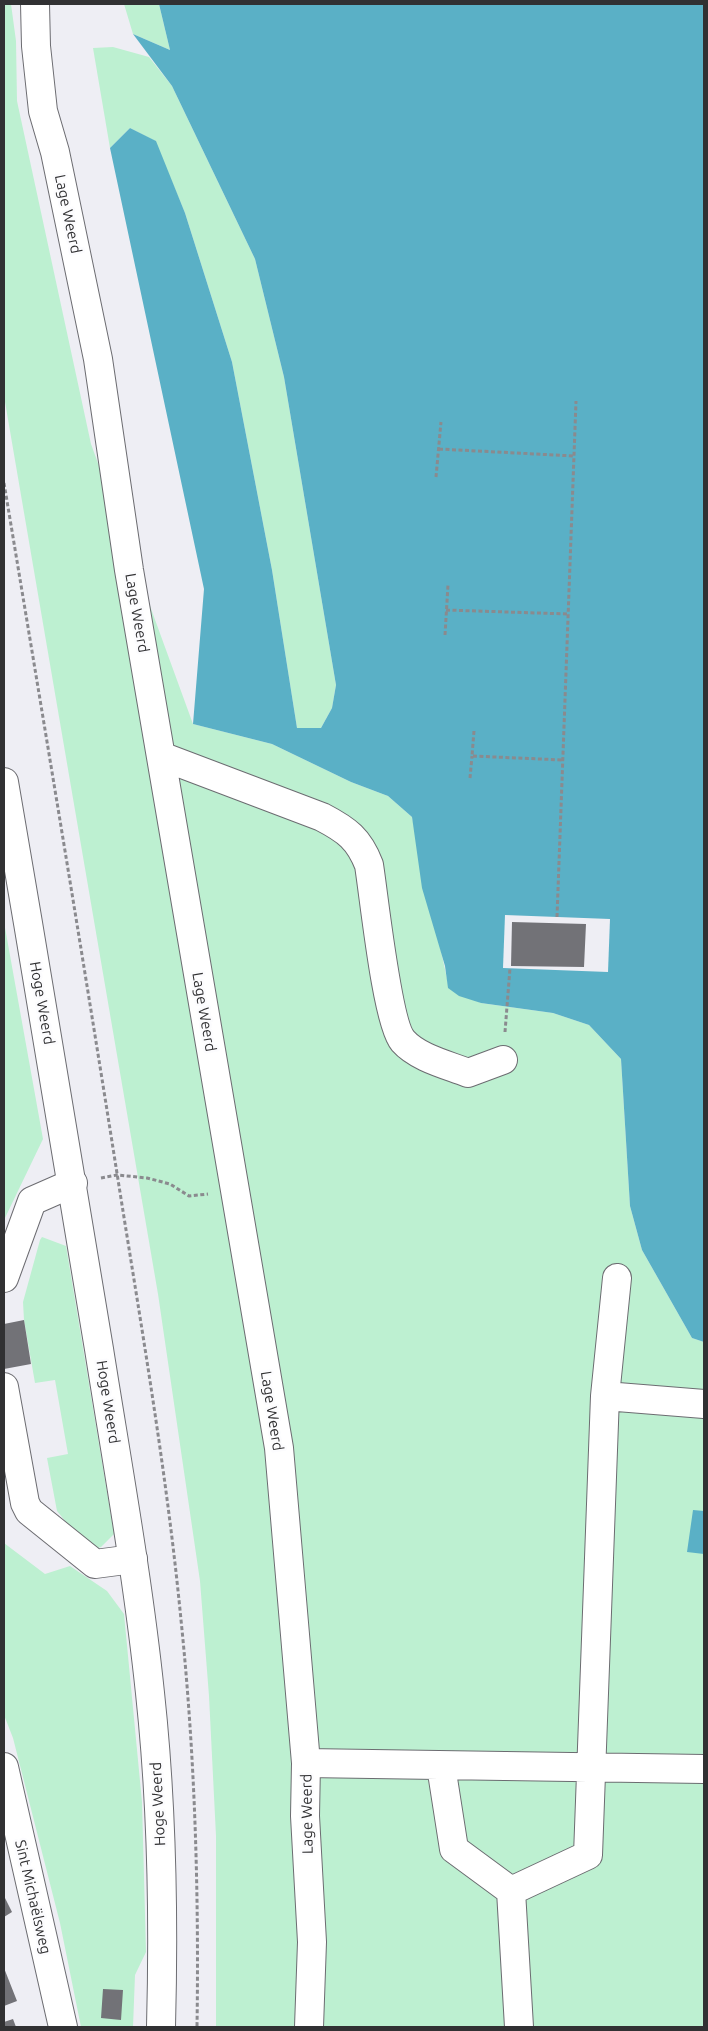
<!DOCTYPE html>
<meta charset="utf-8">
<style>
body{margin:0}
#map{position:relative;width:708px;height:2031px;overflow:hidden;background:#eeeef4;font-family:Ubuntu,sans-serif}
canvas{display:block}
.frame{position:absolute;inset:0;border:5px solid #313133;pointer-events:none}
</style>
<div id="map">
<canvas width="708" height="2031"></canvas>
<div class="frame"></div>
</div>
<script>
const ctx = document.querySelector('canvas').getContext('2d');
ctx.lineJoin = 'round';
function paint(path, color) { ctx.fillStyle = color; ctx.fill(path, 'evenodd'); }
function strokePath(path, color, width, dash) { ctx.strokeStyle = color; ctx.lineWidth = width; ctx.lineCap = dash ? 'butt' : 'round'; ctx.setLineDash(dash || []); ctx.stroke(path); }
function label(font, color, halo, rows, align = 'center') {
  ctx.font = font + ' Ubuntu,sans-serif'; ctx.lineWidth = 5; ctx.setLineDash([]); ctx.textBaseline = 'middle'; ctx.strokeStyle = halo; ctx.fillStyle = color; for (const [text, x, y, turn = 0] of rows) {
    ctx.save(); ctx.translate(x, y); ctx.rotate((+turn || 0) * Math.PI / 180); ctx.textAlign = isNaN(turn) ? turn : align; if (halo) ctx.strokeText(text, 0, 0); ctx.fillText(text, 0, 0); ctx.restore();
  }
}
const green = new Path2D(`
 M4 4H11L16 41 17 101 91 444 193 724 272 744 351 782 388 796 412 817 449 988 481 1003 553 1013 589 1025 621 1059 630 1206 642 1250 692 1338 704 1342V2027H216V1836L209 1696 200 1581 158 1294 4 396Z
 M124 4H159L170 50 133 34Z
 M113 47 149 57 172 86 255 259 284 377 336 685 332 708 321 728H297L272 570 232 362 185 213 155 141 130 128 110 148 93 48Z
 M4 922 43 1139 4 1220Z
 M42 1237 66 1246 114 1534 101 1547 95 1549 79 1538 57 1511 47 1458 68 1454 55 1380 35 1383 24 1320 23 1302 40 1240Z
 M4 1543 45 1574 70 1566 107 1591 124 1614 142 1802 145 1914 146 1952 135 1975 133 2027H81L60 1923 13 1738 4 1715Z`);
const water = new Path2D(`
 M159 4H704V1342L692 1338 642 1250 630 1206 621 1059 589 1025 553 1013 481 1003 459 996 448 988 445 966 422 888 412 817 388 796 351 782 272 744 193 724 204 589 110 148 130 128 156 141 185 213 232 362 272 570 297 728H321L332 708 336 685 284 377 255 259 172 86 133 34 170 50Z
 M693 1510 704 1511V1554L687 1552Z`);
const pier = new Path2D(`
 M505 915 610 919 608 972 503 968Z`);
const building = new Path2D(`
 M512 922 586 924 584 967 511 966Z
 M24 1320 31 1364 4 1369V1324Z
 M4 1896 12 1912 4 1917Z
 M4 1968 17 2001 4 2006Z
 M103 1989 123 1990 121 2020 101 2018Z
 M13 2019 16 2027H4V2022Z`);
const path = new Path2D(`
 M439 449 574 456
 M436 477 441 422
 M4 483C43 717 82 951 119 1186 142 1331 167 1475 181 1620 195 1755 199 1892 197 2027
 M446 610 568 614
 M445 635 448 585
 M474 731 472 756 563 760
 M470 778 472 756
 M557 917 576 401
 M505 1032 510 968
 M101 1178 117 1175 147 1178 170 1184 189 1196 208 1194`);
const minor = new Path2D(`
 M35 4 36 46 43 111 55 152 98 359 129 570 279 1448 306 1763 305 1816 312 1942 309 2027
 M161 756 322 817C347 830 359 839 369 865 374 896 387 1023 403 1041 418 1058 448 1065 468 1073L503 1060
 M4 1278 32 1201 73 1183
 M4 1387 25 1503 29 1511 95 1564 133 1559
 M605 1396 704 1404
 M306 1763 704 1769
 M441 1766 454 1849 511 1891
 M4 1767 63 2027
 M519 2027 511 1891 588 1855 605 1396 617 1278`);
const major = new Path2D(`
 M4 782C36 971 69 1160 99 1349 117 1463 138 1578 150 1693 162 1804 164 1916 161 2027`);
const streetNames = [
 ["Lage Weerd",68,214,78],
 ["Lage Weerd",137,613,80],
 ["Hoge Weerd",42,1003,80],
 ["Lage Weerd",204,1012,80],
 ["Hoge Weerd",108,1402,81],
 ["Lage Weerd",272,1411,81],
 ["Hoge Weerd",158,1804,-93],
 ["Lage Weerd",307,1814,-91],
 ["Sint Michaëlsweg",33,1897,77]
];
paint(green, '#bdf0d1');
paint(water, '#5ab0c6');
paint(pier, '#eeeef4');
paint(building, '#727277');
strokePath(minor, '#6c6c71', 30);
strokePath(major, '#6c6c71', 30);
strokePath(path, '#8a8a8e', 3, [4, 2.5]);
strokePath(minor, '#fff', 28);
strokePath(major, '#fff', 28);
label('15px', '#313133', '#fcfcfe', streetNames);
</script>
